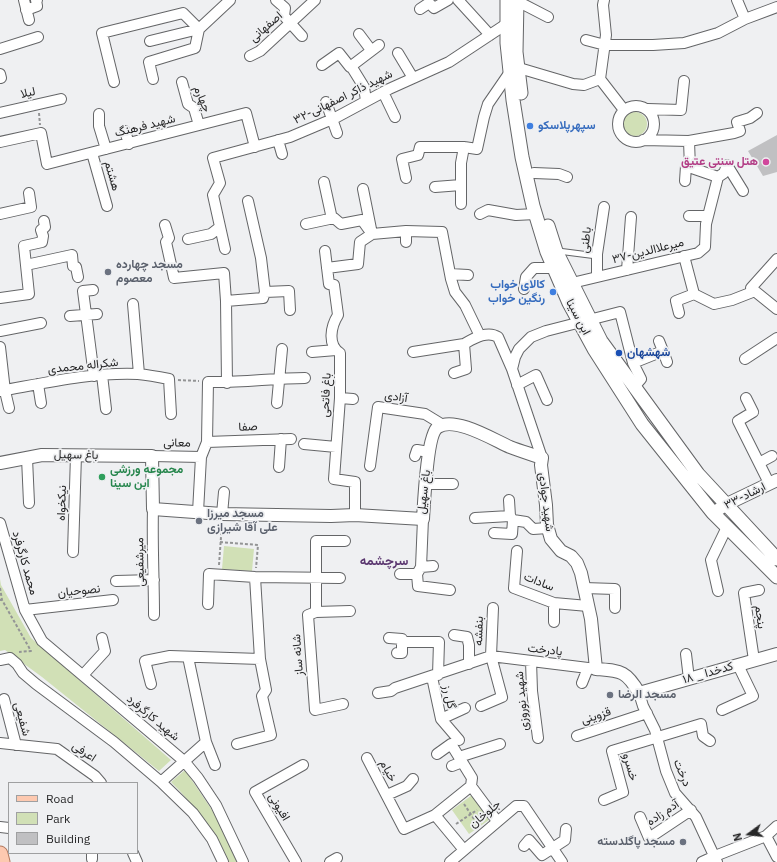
<!DOCTYPE html>
<meta charset="utf-8">
<style>
body{margin:0}
#map{position:relative;width:777px;height:862px;overflow:hidden;background:#eff0f2;font-family:"IBM Plex Sans",sans-serif}
canvas{display:block}
.legend{position:absolute;left:8px;top:782px;width:130px;height:72px;box-sizing:border-box;background:#eff0f2;border:1px solid #9fa0a1;margin:0;padding:5px 7px;list-style:none;font-size:12px;color:#272728}
.legend li{display:flex;align-items:center;gap:8px;height:20px}
.legend b{width:20px;border:1px solid #9fa0a1}
.north{position:absolute;left:729px;top:814px;width:40px;height:40px;-webkit-text-stroke:3px #eff0f2;paint-order:stroke;rotate:255deg;font-size:11px;font-weight:700;line-height:16px;text-align:center;color:#272728}
.north::after{content:'';display:block;margin:auto;width:14px;height:18px;background:#272728;clip-path:polygon(50% 0,100% 100%,50% 72%,0 100%)}
</style>
<div id="map">
<canvas width="777" height="862"></canvas>
<ul class="legend">
<li><b style="height:5px;background:#fdc9b0"></b>Road</li>
<li><b style="height:11px;background:#d1e0b6"></b>Park</li>
<li><b style="height:11px;background:#c0c0c2"></b>Building</li>
</ul>
<div class="north">N</div>
</div>
<script>
const ctx = document.querySelector('canvas').getContext('2d');
ctx.lineJoin = 'round';
function paint(path, color) { ctx.fillStyle = color; ctx.fill(path, 'evenodd'); }
function strokePath(path, color, width, dash) { ctx.strokeStyle = color; ctx.lineWidth = width; ctx.lineCap = dash ? 'butt' : 'round'; ctx.setLineDash(dash || []); ctx.stroke(path); }
function label(font, color, halo, rows, align = 'center') {
  ctx.font = font + ' "IBM Plex Sans",Vazirmatn,sans-serif'; ctx.lineWidth = 3.5; ctx.setLineDash([]); ctx.textBaseline = 'middle'; ctx.strokeStyle = halo; ctx.fillStyle = color; for (const [text, x, y, turn = 0] of rows) {
    ctx.save(); ctx.translate(x, y); ctx.rotate((+turn || 0) * Math.PI / 180); ctx.textAlign = isNaN(turn) ? turn : align; if (halo) ctx.strokeText(text, 0, 0); ctx.fillText(text, 0, 0); ctx.restore();
  }
}
const green = new Path2D(`
 M623 124a12 12 0 1 1 24 0a12 12 0 1 1-24 0Z
 M224 546 254 549 252 571 222 569Z
 M0 579 1 585 31 638 171 760 159 771 42 677 5 650 0 651Z
 M185 770 220 822 239 862H228C212 833 195 805 171 782Z
 M472 795 489 820 469 834 452 810Z`);
const building = new Path2D(`
 M777 135V172L763 176 748 151Z`);
const path = new Path2D(`
 M39 113 40 125
 M178 380 199 381
 M220 542 258 545 256 568
 M219 565 222 523
 M0 588 2 600
 M0 600H2L31 651 19 652
 M464 804 478 825
 M456 824 477 810`);
const service = new Path2D(`
 M558 251 597 256`);
const minor = new Path2D(`
 M24 0 29 20
 M276 0 285 8 284 16 302 36
 M458 0 490 35
 M737 0 745 19
 M517 1 548 17
 M420 9 429 3 434 8 448 0
 M26 10 37 6 36 0H37
 M359 34 371 50
 M586 40 605 45H653L684 43 718 33 745 19 777 7
 M150 41 199 29 195 48 149 62 153 79
 M0 49 38 37
 M398 53 413 78
 M250 56 260 51 315 0
 M322 65 339 53 350 67 379 45
 M351 66 364 87 366 101
 M0 74 1 78
 M600 79 606 35 603 5 604 0
 M114 82 102 33 183 13 199 29 230 0
 M182 82 188 104 194 108 199 125
 M383 92 395 117
 M326 102 337 133
 M618 124a18 18 0 1 1 36 0a18 18 0 1 1-36 0Z
 M648 109 681 110 684 81
 M0 113 61 99
 M99 114V126L106 149
 M125 131 129 144
 M278 140 282 154
 M643 140 689 141 734 133 740 131 737 122 750 118 757 113
 M689 141 690 168
 M0 142 41 133 47 164 246 113 255 147
 M92 153 107 206
 M534 173 559 174 567 177
 M718 177 724 173 727 165 743 191
 M406 178 402 159 418 155 420 147H464L477 149 484 117 488 104 510 72 519 68 573 84 584 85 600 79 624 110
 M324 182 332 219
 M435 187 461 185
 M461 204V163L464 147
 M0 214 31 207 29 193
 M480 214 488 210 516 215 535 214
 M689 216H708
 M306 224 334 218 341 224 362 220 372 234 406 231 442 232 451 279 455 292 465 305 480 336
 M165 225 169 238 166 242 174 278 224 273 226 301 227 383
 M188 239 211 234 220 227
 M406 242V231
 M225 249 213 195 220 183 213 158 290 137 335 118 389 89 449 62 511 21
 M325 251 329 284 334 285 338 315C331 326 327 345 340 353V398L334 479 355 482V515
 M684 256 694 294
 M777 259 751 288 777 309
 M26 265 72 255 73 266 76 267 78 277
 M327 268 358 264 360 242 372 234 363 189
 M627 270 631 217
 M450 274 468 275
 M597 277V254L604 207
 M572 283 698 253 705 247 706 224 718 177 686 166 685 181
 M524 289 526 277 534 268H554
 M93 290 83 291 94 376
 M265 292 289 291 290 310
 M694 294 714 304 732 300 755 291
 M0 298 29 294 24 246 42 242 43 236 41 230 45 227 44 221
 M226 301 263 298 265 292 261 258 248 201
 M133 304 139 374
 M679 313 676 301 694 294
 M70 316 97 314
 M0 331 41 323
 M659 341 663 351
 M0 347 5 391 9 408
 M312 352 336 350
 M413 352 464 344
 M745 359 777 338
 M633 363 663 351 667 362
 M512 369 515 357 519 349 531 337 546 331 620 312 633 363 641 379 634 387
 M454 373 466 369 464 344C473 339 487 330 498 337L512 369 542 458
 M102 375 106 409
 M38 384 41 403
 M517 385 536 375 547 400
 M0 391C45 383 92 372 138 374 148 375 159 377 169 379L171 414
 M340 398 353 399
 M746 398 753 412 738 421 769 483
 M277 403 282 349
 M207 442 291 439
 M304 444 336 447
 M152 456 201 457
 M415 456 417 450 429 452
 M27 458 29 503
 M759 463 772 456
 M370 466 378 407 425 414 443 425
 M279 467 281 439
 M426 484H453
 M509 500 510 516
 M153 509C152 544 154 579 154 615
 M198 512 201 457 207 442 208 382C241 383 273 378 305 378
 M222 514 224 492
 M475 518 510 516 513 520 526 522 533 529 548 528
 M423 519 421 567 417 574 418 586 450 590
 M0 523 25 610 42 641 184 761 198 778 216 805 243 862
 M494 533 512 534 513 520
 M517 551 514 588 554 603 588 606
 M73 552 76 455
 M421 567 433 566
 M400 574H417
 M116 581 154 580
 M584 588 615 589V608
 M718 591 711 560 727 527
 M554 603V622
 M208 604 209 574 255 577 340 578
 M25 610 113 600
 M316 612 350 611
 M454 635 467 637 469 645V664
 M389 638 402 639V642H439L438 675
 M397 653H402V642
 M686 654 689 679
 M0 660 10 658 17 664 23 673 36 684 114 742 161 782 193 813 212 839 223 862
 M754 660 744 593 759 590
 M531 661 532 691 538 738
 M83 675 105 651 102 638
 M432 677 441 719 459 740
 M582 683 588 668
 M151 684 145 661 170 656 260 659
 M378 693 391 691 395 688 491 656 596 669
 M639 693 643 706 655 730 666 771 675 793 696 817 717 862
 M4 699 16 745
 M343 704 315 710 308 615 316 612V541H345
 M481 706 502 697 491 656 493 608
 M722 710 753 696 738 665
 M441 719 465 708
 M577 736 647 713
 M206 742 215 765
 M0 743 57 749 95 776 101 783
 M237 744 271 735 262 696 266 690 260 659 255 577
 M437 754 451 744 472 778 471 786
 M459 757 500 744
 M367 758 404 829 435 815 471 786 497 821
 M452 766 462 762
 M161 782 206 742 188 657
 M387 795 407 786 413 779
 M604 800 623 792 612 751 701 724 703 736 710 741
 M435 815 464 850
 M640 817 649 838 691 810
 M0 827 9 828
 M766 836 777 857
 M524 846 529 840 542 855 565 840 566 829
 M133 853 137 862
 M92 859V853
 M296 862 255 792 303 765
 M330 862 337 858
 M450 862 516 806H524L562 862
 M702 862 715 856 766 836 777 826`);
const tertiary = new Path2D(`
 M0 463 42 455 152 456 153 509 222 514 331 516 355 515 423 519C424 504 427 434 438 427 455 416 494 440 510 447 520 451 531 454 542 458L541 465 546 505 547 525 551 539 561 551 571 556 577 563 581 573 591 619 596 669C620 671 626 670 639 693L777 654
 M713 513 727 504 777 480`);
const secondary = new Path2D(`
 M507 0V43L513 100 522 157 533 206 547 252 569 303 594 349 642 424 713 513 777 577
 M517 0 516 52 521 93
 M548 226 556 251 601 341 698 474 777 559`);
const primary = new Path2D(`
 M0 854 2 862`);
const markers = [
 [530,126,4,"#3f7fe0"],
 [766,162,4,"#d1479c"],
 [108,272,4,"#6b7280"],
 [553,292,4,"#3f7fe0"],
 [619,353,4,"#1a4fb4"],
 [102,477,4,"#2e9e5b"],
 [199,521,4,"#6b7280"],
 [610,695,4,"#6b7280"],
 [683,842,4,"#6b7280"]
];
const streetNames = [
 ["اصفهانی",266,27,-41],
 ["لیلا",28,93,-13],
 ["۳۲-شهید ذاکر اصفهانی",343,97,-26],
 ["چهارم",202,99,67],
 ["شهید فرهنگ",145,126,-14],
 ["هشتم",112,176,74],
 ["باطنی",586,240,-83],
 ["۳۷-میرعلاالدین",648,251,-14],
 ["ابن سینا",578,317,62],
 ["شکراله محمدی",83,366,-6],
 ["باغ فاتحی",326,395,-87],
 ["آزادی",396,397,8],
 ["صفا",248,427,-2],
 ["معانی",177,443,1],
 ["باغ سهیل",76,455,1],
 ["باغ سهیل",424,492,-83],
 ["۳۳-ارشاد",745,496,-27],
 ["شهید جوادی",546,502,83],
 ["نیکخواه",62,503,-88],
 ["میرشفیعی",140,562,-91],
 ["محمد کارگرفرد",25,563,74],
 ["سادات",539,582,22],
 ["نصوحیان",79,591,-6],
 ["پنجم",760,617,82],
 ["بنفشه",479,631,-88],
 ["پادرخت",545,650,6],
 ["شانه ساز",298,655,-94],
 ["۱۸ _ کدخدا",708,673,-16],
 ["گل رز",449,697,78],
 ["شهید نوروزی",522,701,-95],
 ["قزوینی",596,716,-18],
 ["شهید کارگرفرد",153,718,40],
 ["شفیعی",22,719,75],
 ["اعرفی",84,752,34],
 ["خسرو",630,767,74],
 ["خیام",388,771,62],
 ["درخت",682,773,68],
 ["افیونی",279,807,59],
 ["آدم زاده",663,813,-34],
 ["جلوخان",485,814,-39]
];
const shopNames = [
 ["سپهرپلاسکو",538,126],
 ["کالای خواب",545,285,"right"],
 ["رنگین خواب",545,299,"right"]
];
const hotelNames = [
 ["هتل سنتی عتیق",758,162]
];
const worshipNames = [
 ["مسجد چهارده",116,265],
 ["معصوم",116,279],
 ["مسجد میرزا",207,514],
 ["علی آقا شیرازی",207,528],
 ["مسجد الرضا",618,695],
 ["مسجد پاگلدسته",675,842,"right"]
];
const transitNames = [
 ["شهشهان",627,353]
];
const leisureNames = [
 ["مجموعه ورزشی",110,470],
 ["ابن سینا",110,484]
];
const neighbourhoodNames = [
 ["سرچشمه",384,561]
];
paint(green, '#d1e0b6');
paint(building, '#c0c0c2');
strokePath(service, '#646567', 7);
strokePath(minor, '#646567', 12);
strokePath(tertiary, '#646567', 14);
strokePath(secondary, '#646567', 15);
strokePath(primary, '#b1795f', 17);
strokePath(path, '#939495', 2, [3, 2]);
strokePath(service, '#fff', 5);
strokePath(minor, '#fff', 10);
strokePath(tertiary, '#fff', 12);
strokePath(secondary, '#fff', 13);
strokePath(primary, '#fdc9b0', 15);
for (const [x, y, r, color] of markers) { const dot = new Path2D(); dot.arc(x, y, r, 0, 2 * Math.PI); ctx.fillStyle = color; ctx.fill(dot); strokePath(dot, '#eff0f2', 1.5); }
label('12px', '#272728', '#eff0f2', streetNames);
label('bold 12px', '#366cbe', '#eff0f2', shopNames, 'left');
label('bold 12px', '#b23c85', '#eff0f2', hotelNames, 'right');
label('bold 12px', '#5b616d', '#eff0f2', worshipNames, 'left');
label('bold 12px', '#164399', '#eff0f2', transitNames, 'left');
label('bold 12px', '#27864d', '#eff0f2', leisureNames, 'left');
label('bold 13px', '#5a366f', '#eff0f2', neighbourhoodNames);
</script>
